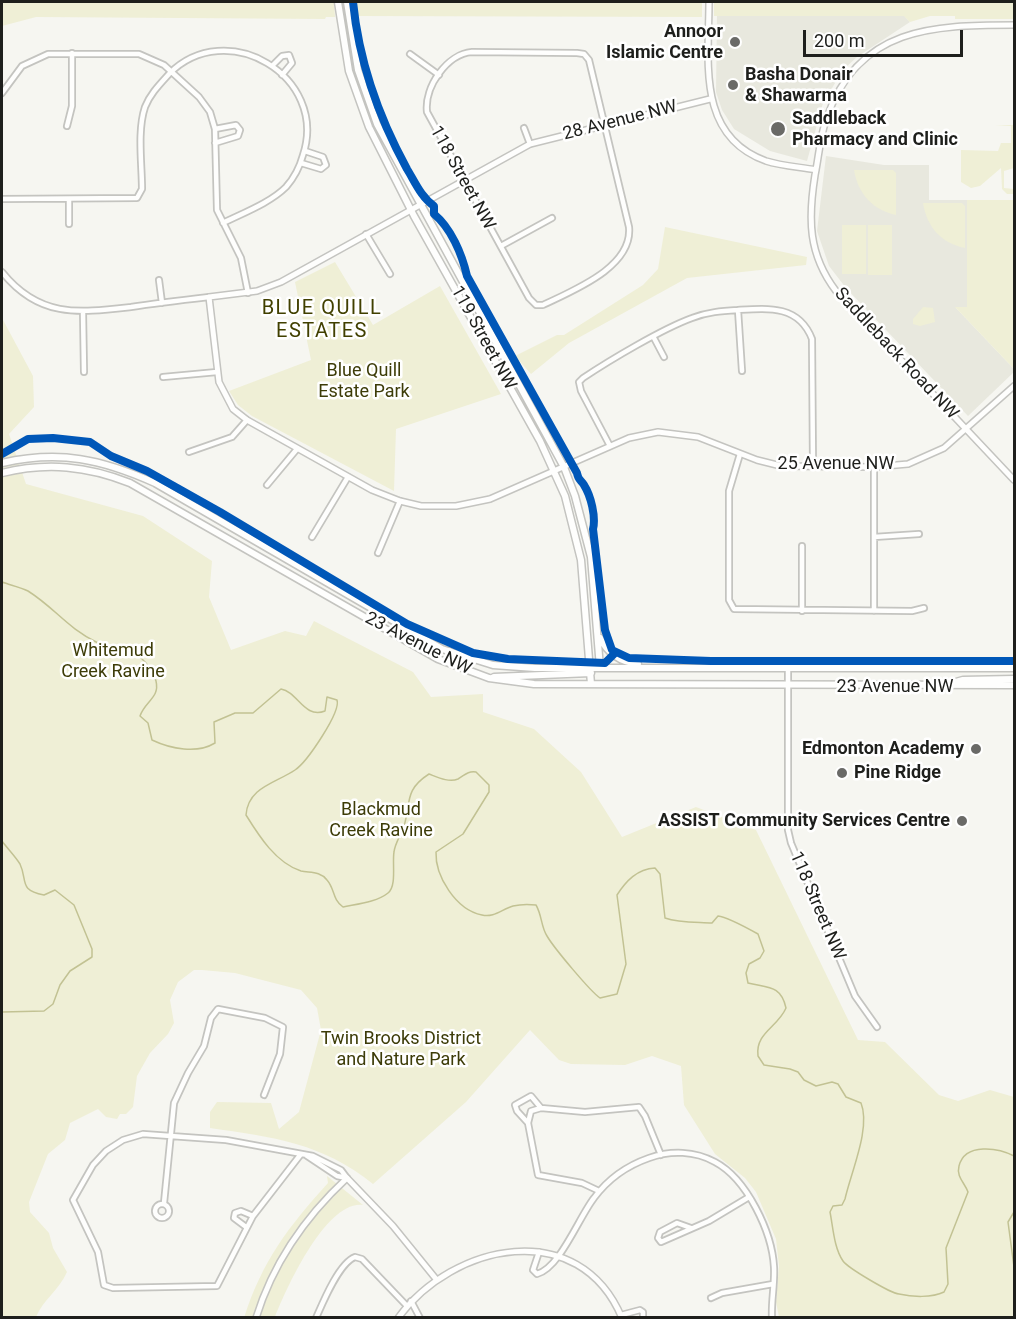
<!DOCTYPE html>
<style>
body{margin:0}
#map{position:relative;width:1016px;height:1319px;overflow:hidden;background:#f6f6f1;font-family:Roboto,sans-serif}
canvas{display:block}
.frame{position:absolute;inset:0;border:3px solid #1e1f1c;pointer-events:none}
.scale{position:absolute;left:803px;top:30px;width:160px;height:27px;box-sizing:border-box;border:3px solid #1e1f1c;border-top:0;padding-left:8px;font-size:18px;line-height:21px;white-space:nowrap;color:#1e1f1c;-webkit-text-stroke:4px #fff;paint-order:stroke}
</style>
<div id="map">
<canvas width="1016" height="1319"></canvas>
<div class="frame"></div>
<div class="scale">200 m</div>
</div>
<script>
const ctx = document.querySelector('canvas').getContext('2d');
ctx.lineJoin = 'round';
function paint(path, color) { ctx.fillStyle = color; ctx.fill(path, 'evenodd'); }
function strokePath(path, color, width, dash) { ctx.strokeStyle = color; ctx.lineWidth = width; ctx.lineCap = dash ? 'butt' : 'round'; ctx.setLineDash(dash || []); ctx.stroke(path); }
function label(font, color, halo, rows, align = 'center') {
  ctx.font = font + ' Roboto,sans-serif'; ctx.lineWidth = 5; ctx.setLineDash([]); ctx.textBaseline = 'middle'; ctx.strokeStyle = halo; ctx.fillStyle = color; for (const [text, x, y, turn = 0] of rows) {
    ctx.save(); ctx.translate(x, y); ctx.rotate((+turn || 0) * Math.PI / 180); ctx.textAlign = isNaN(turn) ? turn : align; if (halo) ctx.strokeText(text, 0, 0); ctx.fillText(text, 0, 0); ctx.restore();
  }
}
const built = new Path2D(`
 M717 13H902L910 22 857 57 843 70 823 103 807 161 770 151 734 129 722 110 716 92Z
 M826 156 884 165H929V200H967V307L956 308 1014 369V372L968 416 846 288 829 266 817 231Z`);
const green = new Path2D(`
 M2 2H334L335 17H326L325 19 36 17 2 26Z
 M351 2H702V17L353 16Z
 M714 2H1014V19H955V16H930L910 22 904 16H714Z
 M995 125H1014V168L1004 171V188L1014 189V194H1007L1002 189 1001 168 980 186 971 188 961 182V150L998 151 1001 143H1011V126Z
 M854 170H893L896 173V215C873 210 858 194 854 170Z
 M967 200H1014V369L955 307H967Z
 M923 203H962L965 206V248C941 243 927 227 923 203Z
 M842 225H866V274H842Z
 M868 225H892V275H868Z
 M665 227 807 257 806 265 687 278 569 343 531 374 515 356 557 335H564L643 285 658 269Z
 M335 262 373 325 440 286 501 394 396 429 394 491 252 416 238 405 229 391 311 360 295 282Z
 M923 307 933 308 935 322 920 326 913 324V319Z
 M2 318 33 376 34 407 9 434 26 484 143 516 212 561 209 597 231 650 285 631 306 636 314 621 413 672 431 697 483 694V712L534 729 581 772 622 837 696 807 756 830 858 1040 885 1042 939 1095 958 1101 990 1090 1014 1097V1317H779L776 1302 779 1266 776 1239 756 1192 745 1178 715 1154 684 1105 681 1066 652 1056 625 1065 571 1064 559 1060 530 1030 466 1102 373 1184C323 1143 272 1137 210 1128V1112L217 1102 271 1103 279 1129 299 1112 321 1030 317 1008 301 990 235 973 202 970H194L178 982 170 1000 174 1023 168 1034 150 1053 137 1076 133 1107 126 1114H120L117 1119 106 1117 98 1109 70 1123 65 1140 48 1154 29 1202 30 1212 49 1233 53 1248 67 1272C59 1290 43 1300 36 1317H2Z
 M327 1176 363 1205C326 1200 286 1289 275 1317L244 1318C262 1261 289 1226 328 1183Z`);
const stream = new Path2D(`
 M2 582C10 585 20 587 28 591 55 608 67 628 98 643 110 648 131 649 141 658 147 663 154 673 156 681 160 698 145 701 140 716L148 723 152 740C171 749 197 754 215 743L214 722 235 713H253L281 689C298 692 304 719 325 711L327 697 337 700C341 712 307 762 295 770 276 783 248 787 246 815 259 836 276 863 301 871 310 873 320 871 327 880 335 889 332 899 343 907 357 904 377 902 388 893 397 886 392 863 394 852 395 843 401 835 404 826 411 803 404 790 429 774 437 777 449 783 458 779 465 775 467 771 476 772L489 785V792L463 834 436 852C435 876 456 910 482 915 494 918 502 909 513 906 521 904 528 904 536 905 542 915 541 927 547 936 554 948 590 991 600 998L617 994 626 964 617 895C626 881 637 869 655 868L660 874 665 918C679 923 697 922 712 923L718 916C727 917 749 929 758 934L764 951 760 958 749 964 746 973 748 983C768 988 781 985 786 1008 778 1027 755 1033 758 1056L764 1065 790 1069 798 1072 804 1080 816 1086 832 1082 838 1084 846 1097 861 1103C871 1128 851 1172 845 1199L842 1205 833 1206 830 1212C833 1227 834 1248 843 1261 848 1268 890 1293 899 1294 912 1297 932 1298 944 1292L948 1284 946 1248 968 1192C965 1183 956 1177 959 1166 965 1142 999 1148 1014 1156
 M2 841C7 848 15 856 20 864 28 881 18 890 44 895L55 890 74 905 92 949V957L70 971 60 985 53 1004 44 1011 2 1012
 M1014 1212 1008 1222 1014 1267`);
const minor = new Path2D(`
 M472 52 577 53 584 54 589 60 629 227C633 267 574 290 543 305H536L529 298 427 112C424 87 447 54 472 52Z
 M410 54 439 75
 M272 66 282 56 289 55 292 63 282 75
 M2 93 22 66 48 54H139L164 65 199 97 210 112 215 129 217 210 241 258 248 293
 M67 126 72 106V53
 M524 128 530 144
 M215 129 236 125 240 130 238 136 215 143
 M301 163 321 169 326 165 323 157 305 151
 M2 199 137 198 142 189C142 164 137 131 145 107 150 94 160 84 169 74 226 16 329 76 303 155 300 166 294 178 286 187 270 203 243 213 223 223
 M69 224V199
 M366 234 390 274
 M501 246 552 218
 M2 272C39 318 78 313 131 307 157 303 183 300 209 297
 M159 280 162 303
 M738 310 742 371
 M83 312 84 372
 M654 338 664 357
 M163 377 217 372
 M610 446 581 391 579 382 583 378C610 360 662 329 692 318 707 312 722 311 738 310 768 308 799 305 812 339L813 467
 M189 452 232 437 247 420
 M740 454 729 491V600L734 609 912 611 924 608
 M874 467V611
 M267 485 297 449
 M312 537 348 477
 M874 537 919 534
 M802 546V611
 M378 553 400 501
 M788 668V830L791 843 855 996 877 1027
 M528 1123 517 1111 515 1105 531 1096 541 1108
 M301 1154 253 1216 217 1286 113 1288 104 1285 98 1252 73 1200 93 1165 106 1151 123 1140 143 1134 226 1140 313 1156 341 1170 347 1178
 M307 1156 337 1176 347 1178
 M599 1191 582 1183 538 1175 528 1123 531 1111 541 1108 585 1112 639 1107 645 1116 661 1155
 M164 1203 174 1103 188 1073 204 1046 211 1018 218 1009 265 1018 283 1027 280 1054 264 1095
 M155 1211a7 7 0 1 1 14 0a7 7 0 1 1-14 0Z
 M246 1227 234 1218 235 1213 241 1211 253 1216
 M691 1228 677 1223 660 1232 658 1238 661 1242 709 1221 749 1197
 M539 1252 533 1270 537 1274C560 1268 579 1217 594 1198 608 1179 626 1166 649 1158 671 1150 695 1151 715 1162 747 1179 772 1232 774 1267 775 1284 771 1301 772 1318
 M711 1298 722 1293 773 1284
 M411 1301 420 1318
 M621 1315 640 1310 643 1312V1318
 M316 1318C323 1302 339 1263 355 1257L362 1259 407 1306`);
const tertiary = new Path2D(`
 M709 2C709 61 696 136 766 161 782 166 800 167 816 170
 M1014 25C933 25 859 27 827 117 820 135 819 156 815 175 808 219 808 254 836 291L1014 480
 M710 99 530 144 281 282 257 291 209 297 219 382 233 409 247 420 372 490 400 501 421 506H456L490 499 629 438 658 432 698 437 757 460 781 466 874 467 908 464 944 448 1014 386
 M256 1318C273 1263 305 1217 347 1178L393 1226 436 1279
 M398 1318C453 1243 579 1216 622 1318`);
const secondary = new Path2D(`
 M338 2 349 71 369 127 414 216 540 441 565 496 581 560 591 684
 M347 2 358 70 377 124 564 467 575 496 591 557 600 668
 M2 463C60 450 101 459 155 483L442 649 493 665 535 668H1014
 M2 473C47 462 87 466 130 483L438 659 489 678 534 684 1014 685
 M600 638C608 654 620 662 638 664
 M494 677 591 673
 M949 684 963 680 1014 679`);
const cycleway = new Path2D(`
 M353 2C359 62 378 116 407 169 415 182 421 197 434 206V214C451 228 462 254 467 276L577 473C578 480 581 480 584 485 591 496 596 517 593 529L605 630 612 650 629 658 711 661H1014
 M2 454 28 439 53 438 90 442 111 456 147 471 220 512 407 624 473 653 508 659 605 663 615 653`);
const markers = [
 [735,42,6,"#6a6a67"],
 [733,85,6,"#6a6a67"],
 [778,129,8,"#6a6a67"],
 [976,749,6,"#6a6a67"],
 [842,773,6,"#6a6a67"],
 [962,821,6,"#6a6a67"]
];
const poiNames = [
 ["Annoor",723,32],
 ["Islamic Centre",723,53],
 ["Basha Donair",745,75,"left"],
 ["& Shawarma",745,96,"left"],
 ["Saddleback",792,119,"left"],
 ["Pharmacy and Clinic",792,140,"left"],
 ["Edmonton Academy",964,749],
 ["Pine Ridge",854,773,"left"],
 ["ASSIST Community Services Centre",950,821]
];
const streetNames = [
 ["28 Avenue NW",620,121,-14],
 ["118 Street NW",462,178,61],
 ["119 Street NW",483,338,61],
 ["Saddleback Road NW",896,354,47],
 ["25 Avenue NW",836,464],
 ["23 Avenue NW",418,644,27],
 ["23 Avenue NW",895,687],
 ["118 Street NW",817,906,67]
];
const parkNames = [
 ["Blue Quill",364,371],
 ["Estate Park",364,392],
 ["Whitemud",113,651],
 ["Creek Ravine",113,672],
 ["Blackmud",381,810],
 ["Creek Ravine",381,831],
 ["Twin Brooks District",401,1039],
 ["and Nature Park",401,1060]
];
const neighbourhoodNames = [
 ["BLUE QUILL",322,309],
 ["ESTATES",322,332]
];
paint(built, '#e8e8de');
paint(green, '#efefd6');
strokePath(stream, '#c2c293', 1.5);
strokePath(minor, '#c4c4c0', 8);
strokePath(tertiary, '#c4c4c0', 8);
strokePath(secondary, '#c4c4c0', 9);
strokePath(minor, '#fefefd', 4.5);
strokePath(tertiary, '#fefefd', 5);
strokePath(secondary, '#fefefd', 6);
strokePath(cycleway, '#0057b8', 8);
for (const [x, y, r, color] of markers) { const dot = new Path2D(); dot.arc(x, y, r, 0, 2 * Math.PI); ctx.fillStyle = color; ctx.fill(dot); strokePath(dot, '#fff', 2); }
label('bold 18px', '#1e1f1c', '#fff', poiNames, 'right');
label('18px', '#1e1f1c', '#fff', streetNames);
label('18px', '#3d3c08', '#fff', parkNames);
ctx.letterSpacing = '1.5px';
label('20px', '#414000', '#fff', neighbourhoodNames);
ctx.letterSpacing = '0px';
</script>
